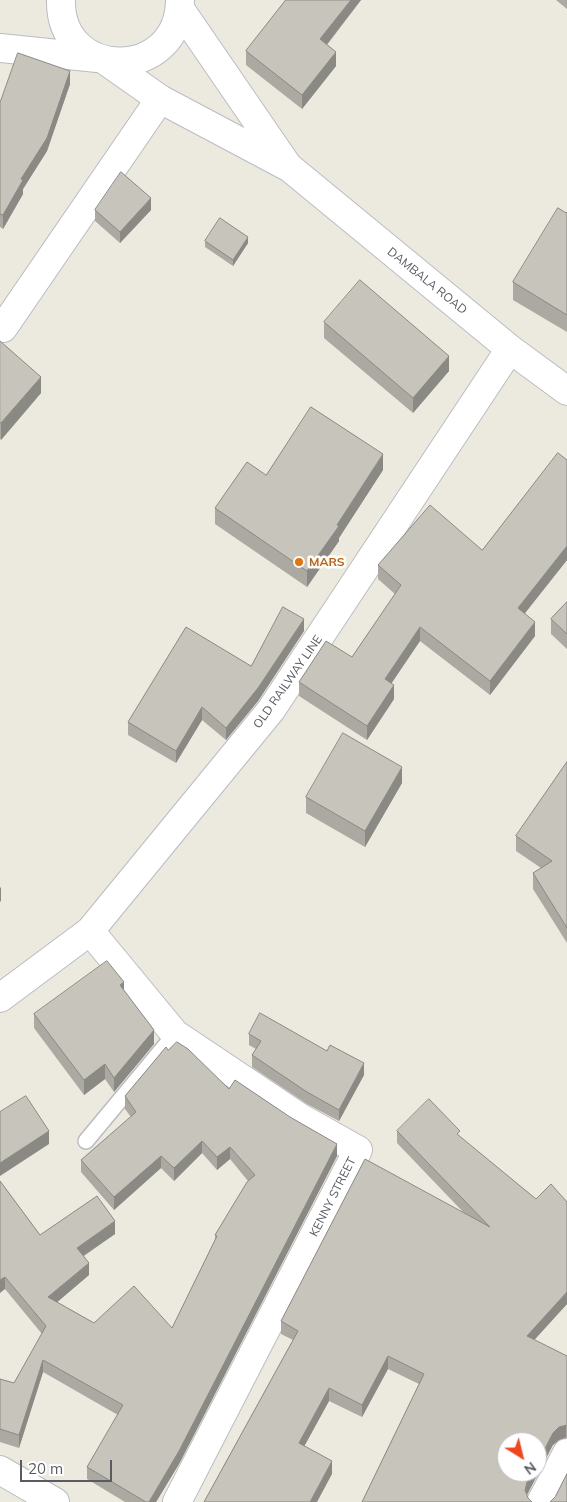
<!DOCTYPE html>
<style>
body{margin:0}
#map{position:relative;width:567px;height:1502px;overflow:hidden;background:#eceade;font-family:Mulish,sans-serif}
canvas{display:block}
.north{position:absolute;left:497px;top:1432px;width:50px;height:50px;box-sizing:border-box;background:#fff;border:1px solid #bcbdc0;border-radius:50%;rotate:144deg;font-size:14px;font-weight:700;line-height:20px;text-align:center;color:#585b61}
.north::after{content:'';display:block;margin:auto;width:18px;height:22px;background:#f2451e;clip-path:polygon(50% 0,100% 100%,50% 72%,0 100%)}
.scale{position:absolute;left:20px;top:1460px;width:92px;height:22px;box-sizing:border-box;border:2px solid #585b61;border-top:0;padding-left:6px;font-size:15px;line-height:18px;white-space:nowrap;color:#585b61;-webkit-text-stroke:4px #fff;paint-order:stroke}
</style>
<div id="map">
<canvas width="567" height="1502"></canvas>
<div class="north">N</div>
<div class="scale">20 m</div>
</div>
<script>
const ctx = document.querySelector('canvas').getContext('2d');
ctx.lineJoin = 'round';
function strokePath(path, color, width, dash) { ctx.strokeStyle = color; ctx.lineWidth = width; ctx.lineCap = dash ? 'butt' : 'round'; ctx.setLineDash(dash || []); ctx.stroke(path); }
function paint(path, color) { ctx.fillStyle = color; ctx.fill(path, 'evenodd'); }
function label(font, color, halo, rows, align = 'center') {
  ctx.font = font + ' Mulish,sans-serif'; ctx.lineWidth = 5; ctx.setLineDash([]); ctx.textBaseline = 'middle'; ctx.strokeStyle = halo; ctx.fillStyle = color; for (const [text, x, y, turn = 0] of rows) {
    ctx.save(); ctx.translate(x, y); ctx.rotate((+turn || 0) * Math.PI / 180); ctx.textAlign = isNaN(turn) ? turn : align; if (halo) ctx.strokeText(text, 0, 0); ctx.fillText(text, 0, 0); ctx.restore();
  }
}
const lane = new Path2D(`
 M86 1141 175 1034`);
const street = new Path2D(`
 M3 328 160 99
 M90 931 175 1034 299 1117 358 1150 177 1502
 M0 1470 55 1502
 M541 1502 567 1453`);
const secondary = new Path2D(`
 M61 0C59 81 179 83 180 0
 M180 9 287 165
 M0 48 97 58
 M106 61 160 99 290 168 510 349 567 391
 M0 998 90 931 271 710 510 349`);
const wall = new Path2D(`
 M286 0H361L327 45 336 66 302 109 246 65V51Z
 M556 0H567V9Z
 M70 84 47 151 23 189V194L3 229 0 227V103Z
 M95 210H151L120 243 95 221Z
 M567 212V332L513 300V282Z
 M205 241 248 243 233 266 205 247Z
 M324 322 449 371 413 413 324 338Z
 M0 341 41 393 1 440 0 439Z
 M567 460V560L525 613 535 636 490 695 420 641 391 683 394 699 367 740 299 696V682L352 657 395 594 378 579V565L482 550Z
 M383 470 339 538V541L307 587 215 524V508L266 475Z
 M567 602V649L551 634V619Z
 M304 631 258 701 226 740 202 720 176 763 128 735V722L251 666Z
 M567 762V943L533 889V873L541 868 516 851V836Z
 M402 783 365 847 306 813V797Z
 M124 990 154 1044 114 1092 105 1079 84 1095 34 1028V1014Z
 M249 1034 327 1051 364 1075 339 1121 307 1104 252 1067V1055L256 1049 249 1045Z
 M168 1050 229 1089 337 1156 179 1464 156 1502H125L87 1479V1467L118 1415 43 1372 19 1448 0 1442V1379L14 1383 42 1334 5 1289 0 1181 40 1235 115 1234 84 1256 89 1275 57 1302 94 1323 172 1328 215 1240V1235L248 1181 230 1159 217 1170 202 1153 174 1181 161 1168 114 1210 81 1172V1160L131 1117 125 1109V1096Z
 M397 1131 460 1137 536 1199 567 1202V1304L534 1340 567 1356V1438L559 1440 553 1445 362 1502 419 1384 388 1369 362 1417 329 1401 304 1446 332 1474 204 1502 293 1340 281 1334V1321L465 1214 397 1143Z`);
const shadedWall = new Path2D(`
 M351 0H361L320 53V39Z
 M336 52V66L302 109V95Z
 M70 71V84L47 151 23 189V194L3 229V215L21 179Z
 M151 198V210L120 243V232Z
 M248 237V243L233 266V260Z
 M449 356V371L413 413V398Z
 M41 377V393L1 440V423Z
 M383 454V470L339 538V541L307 587V571Z
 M567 546V560L518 622V608Z
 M304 619V631L258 701 226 740V728Z
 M535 622V636L490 695V681Z
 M420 627V641L385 693V679Z
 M394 685V699L367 740V726Z
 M202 707V720L176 763V751Z
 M402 767V783L365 847V831Z
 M1 887V901L0 902V888Z
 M124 982V997L120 985Z
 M154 1030V1044L114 1092V1078Z
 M364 1063V1075L339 1121V1110Z
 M105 1064V1079L84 1095V1080Z
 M49 1131V1144L0 1176V1163Z
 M202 1141V1153L174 1181V1168Z
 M337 1144V1156L179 1464 156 1502H149Z
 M230 1147V1159L217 1170V1157Z
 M161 1156V1168L114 1210V1197Z
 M115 1221V1234L77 1260V1248Z
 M89 1263V1275L48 1310V1297Z
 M5 1277V1289L0 1293V1280Z
 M567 1292V1304L527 1348V1336Z
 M388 1356V1369L362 1417V1405Z
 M43 1360V1372L19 1448V1435Z
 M329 1388V1401L299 1456V1443Z
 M566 1425V1437L559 1440 553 1445 527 1495 525 1490 527 1482 533 1472H537V1464L553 1433 559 1427Z
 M332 1461V1474L317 1502H310Z`);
const building = new Path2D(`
 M286 0H351L320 39 336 52 302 95 246 51Z
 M18 53 70 71 47 138 21 179 23 180 3 215 0 214V103Z
 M121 172 151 198 120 232 95 210Z
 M558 208 566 213 567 212V315L513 282Z
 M220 218 248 237 233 260 205 241Z
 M360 280 449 356 413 398 324 322Z
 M0 341 41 377 1 423 0 422Z
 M311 407 383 454 337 525 339 526 307 571 215 508 247 462 266 475Z
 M558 453 567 460V546L518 608 535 622 490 681 420 627 385 679 394 685 367 726 299 682 326 641 352 657 401 585 378 565 430 505 482 550Z
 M567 602V634L551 619Z
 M283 607 304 619 258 688 226 728 202 707 176 751 128 722 186 627 251 666Z
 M343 733 402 767 365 831 306 797Z
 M567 762V928L533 873 552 861 516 836Z
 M107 961 124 982 120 985 154 1030 114 1078 105 1064 84 1080 34 1014Z
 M260 1013 327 1051 330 1045 364 1063 339 1110 307 1092 252 1055 261 1041 249 1034Z
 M177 1042 188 1049 229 1089 235 1080 290 1117 337 1144 179 1451 149 1502H146L87 1467 123 1405 43 1360 19 1435 0 1429V1379L14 1383 46 1326 5 1277 0 1280V1181L40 1235 97 1196 115 1221 77 1248 89 1263 48 1297 94 1323 134 1286 172 1328 217 1236 215 1235 247 1182 255 1175 230 1147 217 1157 202 1141 174 1168 161 1156 114 1197 81 1160 136 1112 125 1096 166 1047 168 1050Z
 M26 1096 49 1131 0 1163V1112Z
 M429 1099 460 1131 457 1134 536 1199 551 1184 567 1202V1292L527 1336 567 1356V1425L559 1427 553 1433 537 1464V1442H507V1472H533L527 1482 525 1490 528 1498 532 1502H362L424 1374 388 1356 362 1405 329 1388 299 1443 332 1461 310 1502H204L298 1331 281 1321 365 1159 490 1227 397 1131Z
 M567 1474V1502H550L555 1497Z`);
const markers = [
 [299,562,5,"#e8710a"]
];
const streetNames = [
 ["DAMBALA ROAD",427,281,39],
 ["OLD RAILWAY LINE",288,682,-55],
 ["KENNY STREET",333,1197,-63]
];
const foodNames = [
 ["MARS",309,562]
];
strokePath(lane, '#babbc2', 18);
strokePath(street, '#babbc2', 30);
strokePath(secondary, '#b9bcc4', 30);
strokePath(lane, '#fff', 15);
strokePath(street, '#fff', 28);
strokePath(secondary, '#fff', 28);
paint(wall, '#aba9a1');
paint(shadedWall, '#8b8983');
paint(building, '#c7c4bb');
strokePath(building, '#8b8983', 1);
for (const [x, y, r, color] of markers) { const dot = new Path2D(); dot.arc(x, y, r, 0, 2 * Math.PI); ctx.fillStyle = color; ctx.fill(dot); strokePath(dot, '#fff', 2); }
label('12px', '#585b61', '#fff', streetNames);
label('bold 12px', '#c56008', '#fff', foodNames, 'left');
</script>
